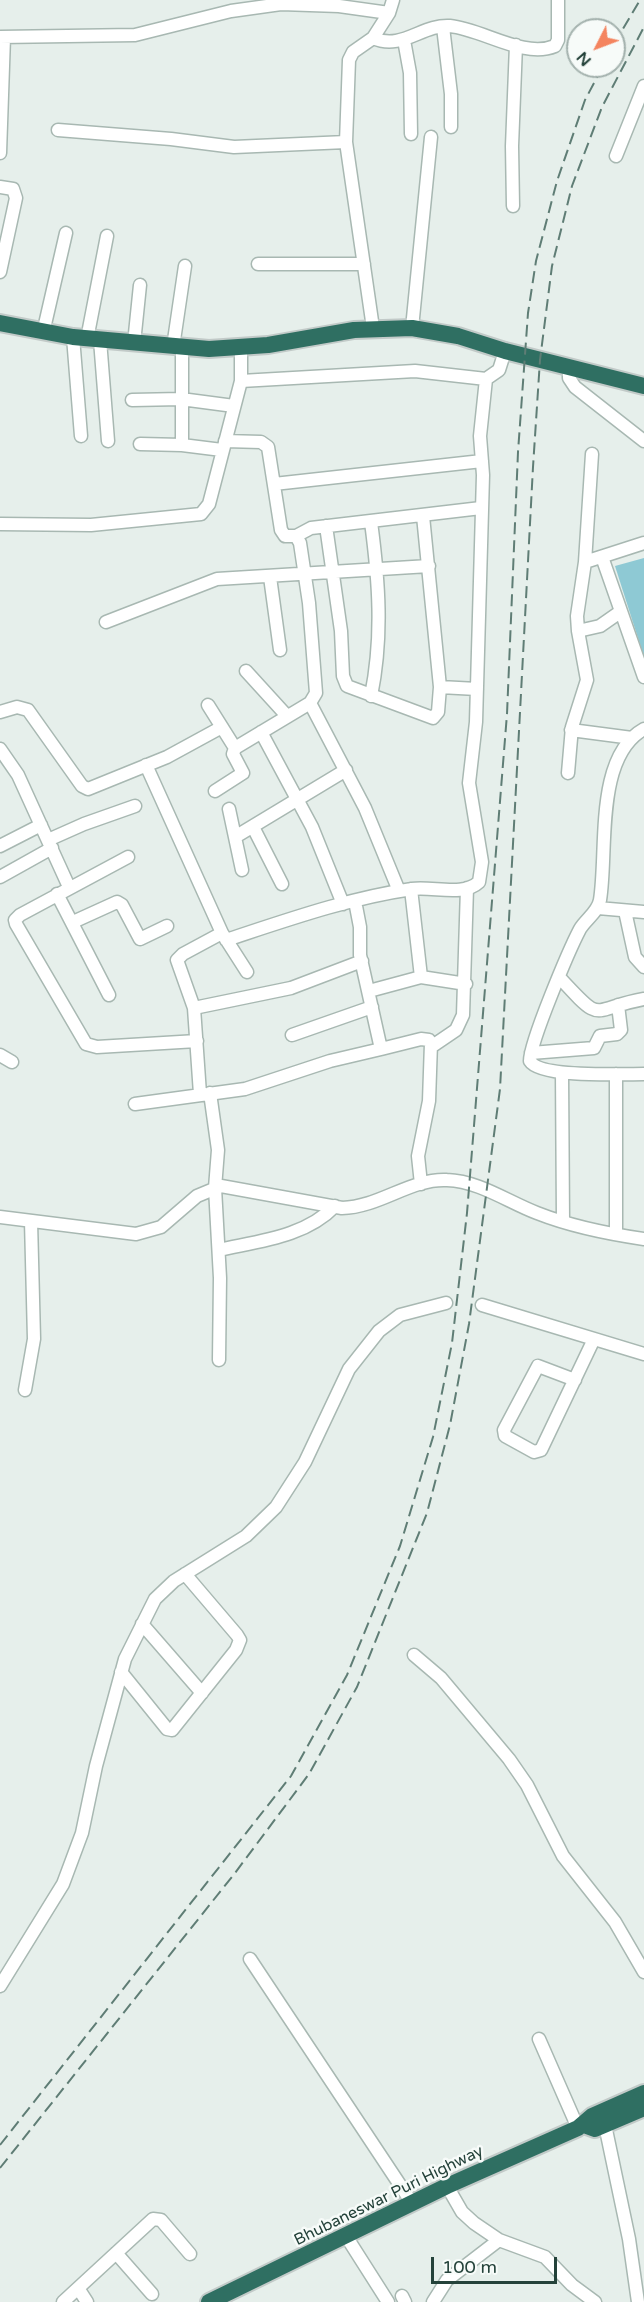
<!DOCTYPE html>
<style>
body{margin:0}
#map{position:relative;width:644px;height:2302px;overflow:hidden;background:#e6efeb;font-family:"Varela Round",sans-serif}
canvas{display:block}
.north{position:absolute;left:566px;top:18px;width:60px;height:60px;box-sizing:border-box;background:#f7fbf9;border:2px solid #a3b1ad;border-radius:50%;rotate:228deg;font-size:16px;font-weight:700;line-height:24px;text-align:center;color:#24423a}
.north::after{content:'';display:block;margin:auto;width:21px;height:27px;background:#f4845f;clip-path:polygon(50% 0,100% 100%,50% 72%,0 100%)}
.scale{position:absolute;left:431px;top:2257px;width:126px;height:27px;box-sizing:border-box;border:3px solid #24423a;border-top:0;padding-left:8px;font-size:18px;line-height:21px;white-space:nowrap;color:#24423a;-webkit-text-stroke:4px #f7fbf9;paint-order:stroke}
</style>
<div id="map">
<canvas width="644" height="2302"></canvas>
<div class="north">N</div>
<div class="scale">100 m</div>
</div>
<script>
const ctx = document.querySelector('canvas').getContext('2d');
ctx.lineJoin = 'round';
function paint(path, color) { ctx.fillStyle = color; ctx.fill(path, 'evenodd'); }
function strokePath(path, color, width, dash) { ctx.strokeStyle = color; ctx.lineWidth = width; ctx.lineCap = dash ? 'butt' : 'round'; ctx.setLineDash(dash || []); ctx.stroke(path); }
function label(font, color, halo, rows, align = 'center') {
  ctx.font = font + ' "Varela Round",sans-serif'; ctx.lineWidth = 5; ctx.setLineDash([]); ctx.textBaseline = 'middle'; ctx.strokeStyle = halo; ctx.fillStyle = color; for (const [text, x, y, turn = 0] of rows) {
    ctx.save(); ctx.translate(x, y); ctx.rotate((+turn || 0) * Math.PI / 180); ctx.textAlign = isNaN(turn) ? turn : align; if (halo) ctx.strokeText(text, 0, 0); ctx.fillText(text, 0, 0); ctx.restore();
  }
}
const water = new Path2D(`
 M644 558V657L615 566Z`);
const minor = new Path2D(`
 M443 27 451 94V127
 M0 37 135 35 231 11 281 4 339 6 389 13
 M373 38 389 13 393 0
 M404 40 410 73 411 134
 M58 130 171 139 234 147 346 142
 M0 153 4 37
 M616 156 644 86
 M0 187 13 189 16 198 0 272
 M513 206 512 146 516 45
 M258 264H364
 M373 328 346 142 349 60 353 52 373 38C402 51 422 24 450 26 482 29 524 59 555 46L558 40V0
 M412 328 431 137
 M43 333 66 233
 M73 337 81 436
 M87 339 107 236
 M100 340 108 441
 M134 343 140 285
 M173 347 185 266
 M182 347V445
 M569 366V378L575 387 644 441
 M241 381 415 371 486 379
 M132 400 181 399 234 406
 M140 444 182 445 222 450
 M274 484 482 461
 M0 524 91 525 201 514 209 504 241 381V348
 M326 526 341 631 343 676 347 686 433 718 438 712 440 687 423 516
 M296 536 311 528 481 508
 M602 557 644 677
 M585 562 644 543
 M270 577 280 650
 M106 622 217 579 429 566
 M578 631 600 626 620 612
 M246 671 287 716
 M440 687 477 689
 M371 696C383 637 379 582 371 522
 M310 703 365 808 399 891
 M208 705 235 748
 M0 712 17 707 28 710 82 786 88 789 167 757 222 727
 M644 729C594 757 608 851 600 900 598 912 586 919 580 929 569 950 530 1042 530 1061 540 1078 623 1074 644 1074
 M571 730 632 738
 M261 732 312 827 343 904
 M0 749 18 775 69 887
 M146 765 222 933 247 972
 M568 773 572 727 587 680 578 631 577 616 585 562 592 454
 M215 791 243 773 233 754 235 748 310 703 316 693 309 603 300 543 296 536H285L281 530 268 447 261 442 225 441
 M229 809 242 870
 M253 827 282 884
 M235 837 346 770
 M48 840 84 824 135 806
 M0 846 41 825
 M128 857 20 915 15 920 16 924 86 1044 97 1047 197 1041
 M0 877 52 848
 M411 889 421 977
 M57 894 109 995
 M355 901 360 927V955L381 1049 421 1039 429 1040 431 1043 429 1101 418 1156 421 1184
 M598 908 644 912
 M625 911 635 957 644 967
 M73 922 117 902 122 905 140 939 167 926
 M226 940C287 920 349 898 412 889 433 886 463 897 479 882L482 862 469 783 476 722 483 475 480 436 486 379 499 370 505 351
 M560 978C604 1026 589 1009 644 999
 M369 991 421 977 466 984
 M194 1008 291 988 362 961
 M292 1035 372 1007
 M431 1047 456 1030 463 1015 467 888
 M531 1053 594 1048 600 1036 617 1034 621 1030 618 1005
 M0 1055 12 1062
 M562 1073 563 1221
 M616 1074V1234
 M210 1093 218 1150 215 1188 220 1278 219 1360
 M200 1094 194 1008 177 960 183 954 222 933
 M135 1104 245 1089 330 1061 381 1049
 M0 1217 136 1234 161 1227 197 1196 221 1186 342 1208C380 1207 411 1178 447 1180 479 1181 508 1202 537 1213 570 1226 609 1234 644 1239
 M219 1250C259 1241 305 1237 335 1206
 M482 1305 644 1354
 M575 1380 538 1366 504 1430 505 1436 534 1452 541 1450 594 1339
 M25 1390 34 1339 31 1221
 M142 1624 202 1693
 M414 1655 441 1678 509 1759 527 1785 563 1856 615 1922 644 1972
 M121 1672 167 1729 172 1730 236 1650 240 1640 237 1635 185 1574
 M250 1959 412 2203
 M0 1986 63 1884 82 1833 96 1766 125 1659 155 1599 174 1581 246 1536 276 1507 305 1462 349 1369 379 1331 400 1315 446 1303
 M539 2039 578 2128
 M605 2125 629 2239 638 2302
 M447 2186 462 2212 474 2223 499 2240 545 2257 572 2285 595 2302
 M346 2236 388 2302
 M116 2253 152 2294
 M78 2288 87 2302
 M402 2296 405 2302
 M63 2302 153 2219 161 2220 190 2254
 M433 2302 447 2280 499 2240`);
const highway = new Path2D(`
 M0 323 73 337 209 349 268 345 354 330 412 328 458 336 505 351 644 386
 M584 2125 595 2129 644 2108
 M209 2302 447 2186 578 2128 592 2116 644 2093`);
const rail = new Path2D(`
 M614 44 640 0
 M0 2145 291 1776 347 1675 400 1546 433 1437 452 1343 467 1213 507 714 518 452 528 313 536 261 557 181 585 100 603 66
 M0 2168 235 1873 309 1774 357 1687 427 1513 450 1425 469 1324 500 1089 533 467 540 360 552 266 572 186 602 107 644 27`);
const streetNames = [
 ["Bhubaneswar Puri Highway",389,2196,-26]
];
paint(water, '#8ec9d4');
strokePath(minor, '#a8b8b2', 15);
strokePath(highway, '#c2cac8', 20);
strokePath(minor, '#fff', 12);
strokePath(highway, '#2f6f62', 16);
strokePath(rail, '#5f7d75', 2, [12, 6]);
label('16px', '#24423a', '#f7fbf9', streetNames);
</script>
